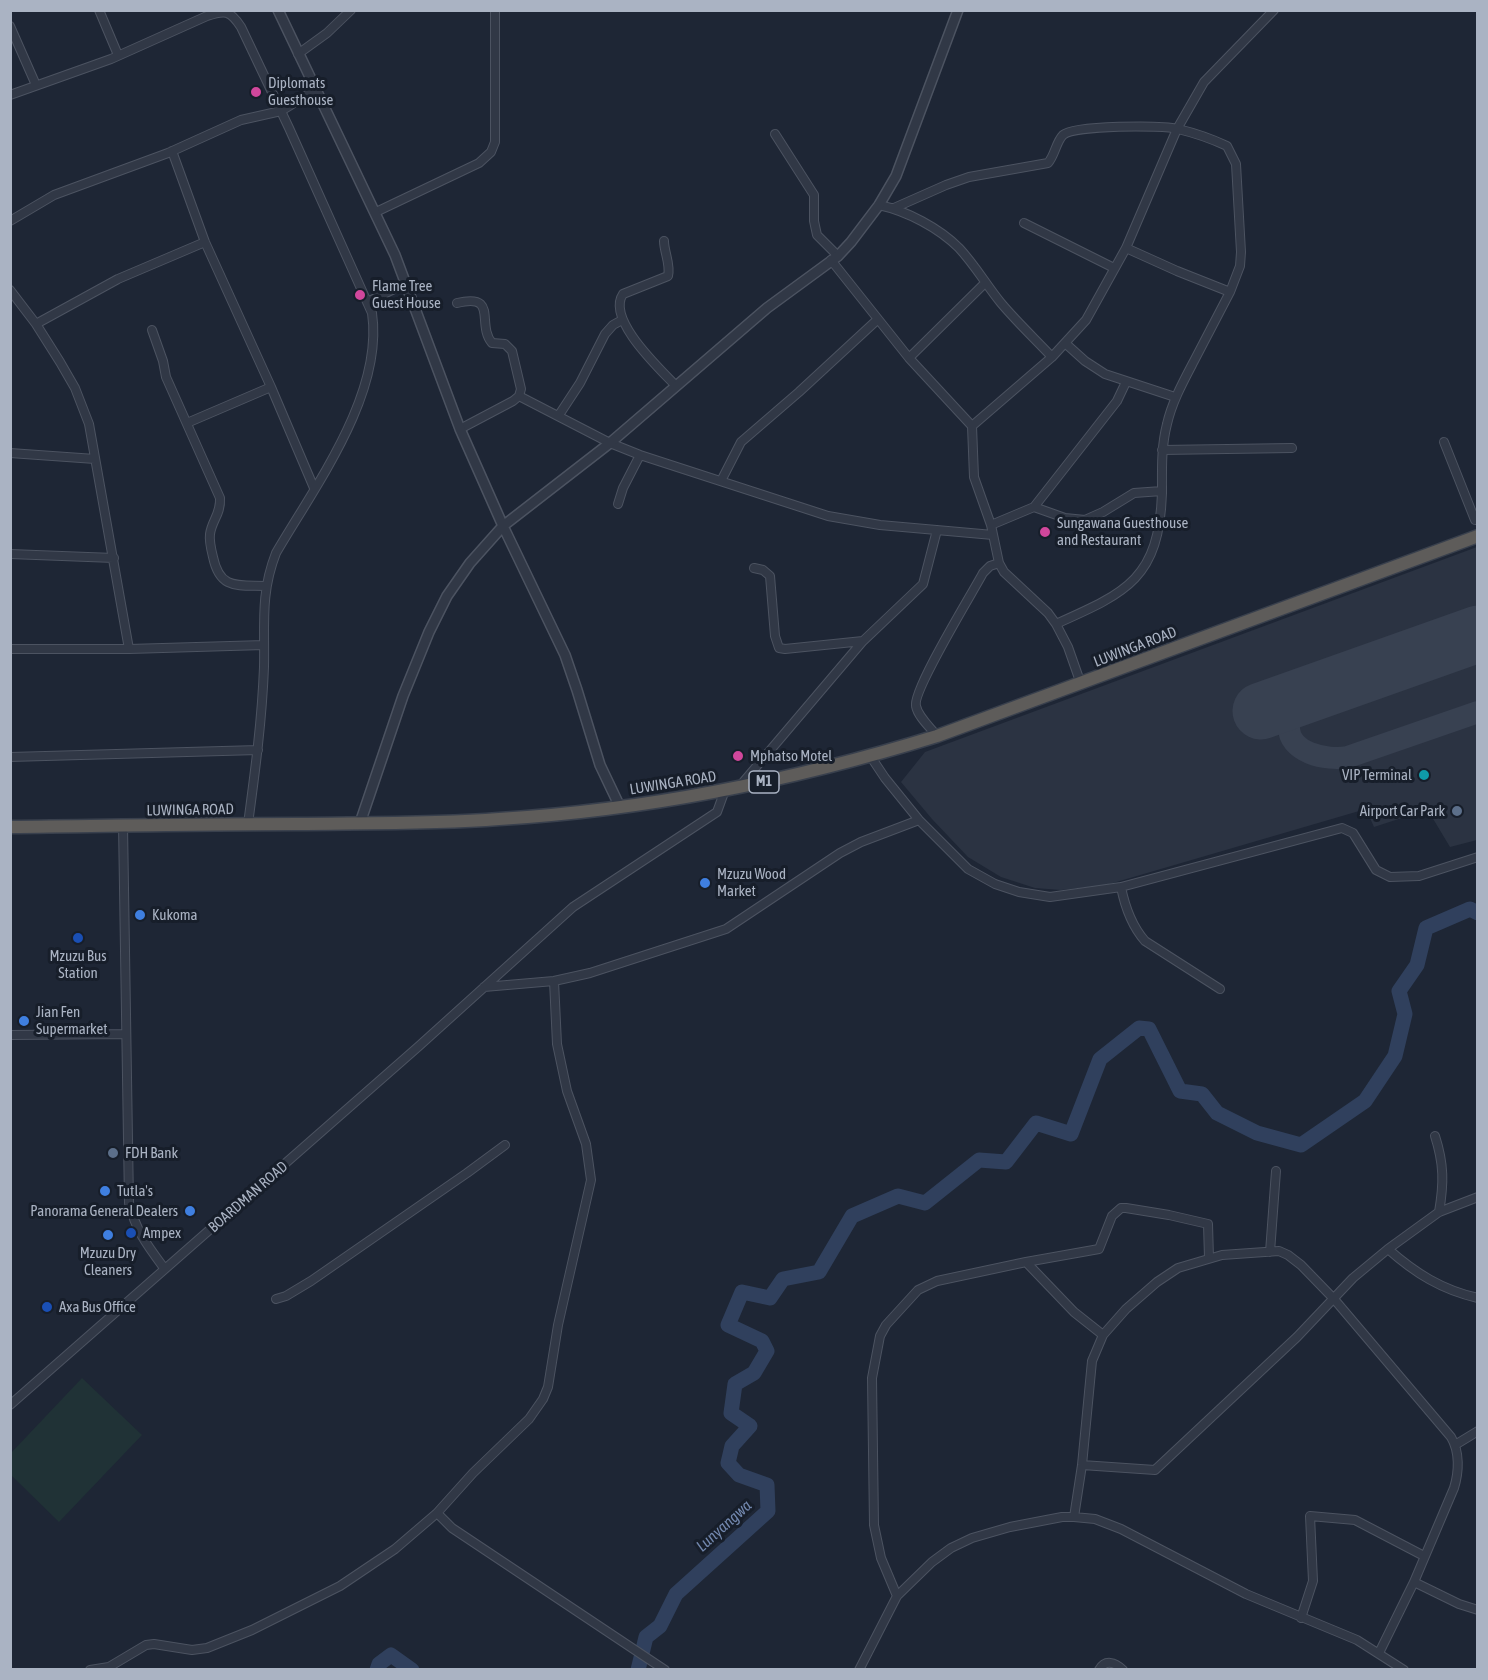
<!DOCTYPE html>
<style>
body{margin:0}
#map{position:relative;width:1488px;height:1680px;overflow:hidden;background:#1e2635;font-family:"Asap Condensed",sans-serif}
canvas{display:block}
.frame{position:absolute;inset:0;border:12px solid #aab3c3;pointer-events:none}
</style>
<div id="map">
<canvas width="1488" height="1680"></canvas>
<div class="frame"></div>
</div>
<script>
const ctx = document.querySelector('canvas').getContext('2d');
ctx.lineJoin = 'round';
function paint(path, color) { ctx.fillStyle = color; ctx.fill(path, 'evenodd'); }
function strokePath(path, color, width, dash) { ctx.strokeStyle = color; ctx.lineWidth = width; ctx.lineCap = dash ? 'butt' : 'round'; ctx.setLineDash(dash || []); ctx.stroke(path); }
function label(font, color, halo, rows, align = 'center') {
  ctx.font = font + ' "Asap Condensed",sans-serif'; ctx.lineWidth = 6; ctx.setLineDash([]); ctx.textBaseline = 'middle'; ctx.strokeStyle = halo; ctx.fillStyle = color; for (const [text, x, y, turn = 0] of rows) {
    ctx.save(); ctx.translate(x, y); ctx.rotate((+turn || 0) * Math.PI / 180); ctx.textAlign = isNaN(turn) ? turn : align; if (halo) ctx.strokeText(text, 0, 0); ctx.fillText(text, 0, 0); ctx.restore();
  }
}
const airport = new Path2D(`
 M1477 547V840L1450 847 1432 817 1425 814H1414L1374 827 1366 809 1106 885 1061 890 1035 888 1001 877 968 857 932 819 901 782 925 752Z`);
const green = new Path2D(`
 M82 1378 142 1435 59 1522 11 1475V1453Z`);
const river = new Path2D(`
 M377 1670 379 1664 391 1655 412 1670
 M638 1670 646 1637 660 1626 676 1594 768 1511 767 1485 739 1475 728 1463 732 1446 750 1426 731 1413 735 1384 754 1373 767 1351 762 1341 728 1325 742 1292 770 1298 783 1279 819 1272 852 1216 898 1196 925 1203 979 1160 1006 1162 1036 1123 1071 1134 1100 1059 1139 1028 1149 1029 1180 1091 1202 1094 1217 1113 1257 1133 1301 1145 1365 1101 1395 1056 1405 1014 1399 991 1417 965 1426 928 1470 909 1478 913`);
const taxiway = new Path2D(`
 M1304 695C1298 703 1290 714 1289 725 1287 753 1327 761 1348 757L1478 712`);
const runway = new Path2D(`
 M1261 711 1478 634`);
const minor = new Path2D(`
 M99 10 118 55
 M10 26 36 85
 M298 54 327 33 351 10
 M10 95 111 59 207 16C225 10 230 10 241 27L289 128 372 313C384 394 315 486 276 553 260 594 265 625 264 667 262 720 255 772 248 824
 M775 134 814 195V221L817 235 838 256
 M172 151 205 242 271 387 314 488
 M879 205C907 211 939 228 959 248 975 265 987 286 1001 303 1017 322 1035 339 1052 357
 M894 208 946 185 969 177 1048 163C1055 155 1056 142 1063 135 1074 125 1162 125 1178 129 1195 133 1212 139 1227 146L1236 164 1241 252 1240 266 1230 292
 M376 212 479 163 491 152 495 142V10
 M10 221 54 195 168 153 241 120 281 111 315 90
 M1024 223 1114 268
 M664 241C664 252 671 265 668 276L623 294C606 319 659 368 676 386
 M831 260 909 358 972 426
 M10 290 36 324 60 362 75 388 89 424 129 649
 M367 302 407 283
 M457 303C499 293 476 324 492 343L505 344 512 351 521 389 519 396 513 401 460 429
 M36 324 118 279 205 242
 M152 330 163 361 166 377 220 498C221 514 212 520 210 534 209 541 211 549 213 557 220 590 237 585 266 586
 M1065 343 1085 361 1105 374 1175 397
 M909 358 985 283
 M519 396 610 443 640 455 828 516 880 525 993 535
 M559 415 580 383 605 334 613 325 622 320
 M187 423 271 387
 M1444 442 1475 520
 M1162 450 1292 448
 M10 453 95 459
 M721 481 741 442 799 392 877 320
 M618 504 623 488 640 455
 M1034 507 1065 518 1085 520 1103 512 1134 493 1162 491
 M991 525 1034 507 1117 401 1126 382
 M10 554 114 558
 M754 568 763 570 770 576 775 636 779 648 785 649 863 641
 M1056 624C1128 592 1159 578 1162 493 1162 470 1161 447 1167 424 1172 402 1183 382 1194 361 1206 338 1218 315 1230 292L1177 271 1126 248
 M10 649H129L264 645
 M1081 684 1068 647 1056 624 1048 613 1004 572 999 563 991 525 974 477 972 426 1052 357 1086 320 1126 248 1177 129 1204 82 1274 10
 M937 736C931 728 918 717 916 706 912 691 973 592 983 573L990 566 999 563
 M10 757 258 750
 M871 757 885 778 919 820 968 869 995 884 1019 892 1050 897 1121 887 1342 828 1353 833 1376 870 1390 877 1419 876 1478 857
 M739 787 863 641 923 584 937 530
 M123 825 129 1203C136 1231 147 1245 164 1268
 M1121 887C1125 907 1131 925 1145 941L1220 989
 M554 981 557 1044 567 1091 586 1144 591 1180 558 1325 548 1387 543 1399 529 1419 473 1473 437 1513 452 1528 665 1670
 M484 987 554 981 590 973 726 929 840 853 861 842 919 820
 M10 1035 126 1034
 M1435 1136C1444 1164 1444 1183 1439 1212
 M1388 1249C1415 1273 1442 1290 1478 1298
 M1270 1252 1276 1171
 M1026 1262 1099 1249 1112 1216 1121 1208H1126L1169 1215 1208 1224 1209 1258
 M276 1299 286 1296 311 1281 467 1173 505 1145
 M10 1405 419 1046 573 907 717 812 725 790
 M1455 1445 1478 1431
 M1082 1465 1155 1470 1297 1337 1353 1278 1388 1249 1439 1212 1478 1197
 M1074 1517 1082 1465 1092 1361 1103 1335 1126 1309 1157 1282 1178 1268 1222 1255 1279 1251 1288 1255 1301 1265 1334 1299 1451 1437C1460 1452 1459 1472 1454 1488L1414 1582 1379 1653
 M1414 1582 1459 1604 1478 1610
 M897 1596 881 1558 874 1525 872 1378 880 1336 886 1325 918 1290 937 1281 1026 1262 1074 1312 1103 1335
 M1301 1618 1313 1581 1310 1516 1355 1520 1424 1556
 M90 1670 109 1667 146 1645 154 1644 192 1650 207 1648 252 1630 340 1586 395 1549 437 1513
 M859 1670 897 1596 932 1562 951 1548 972 1538 1010 1527 1062 1517H1074L1095 1519 1121 1529 1246 1594 1357 1640 1404 1670
 M1099 1670C1105 1659 1115 1662 1123 1670`);
const tertiary = new Path2D(`
 M278 10 395 255 460 429 503 526 565 655 577 690 600 765 620 807
 M360 823 403 696 429 632 447 596 470 563 503 526 610 443 767 308 838 256 851 242 879 205 896 176 958 10`);
const trunk = new Path2D(`
 M10 827C106 826 202 824 297 824 364 823 432 824 499 819 648 810 795 780 937 736L1478 536`);
const markers = [
 [256,92,6,"#d1479c"],
 [360,295,6,"#d1479c"],
 [1045,532,6,"#d1479c"],
 [738,756,6,"#d1479c"],
 [1424,775,6,"#0f9aa8"],
 [1457,811,6,"#5c6f8a"],
 [705,883,6,"#3f7fe0"],
 [140,915,6,"#3f7fe0"],
 [78,938,6,"#1a4fb4"],
 [24,1021,6,"#3f7fe0"],
 [113,1153,6,"#5c6f8a"],
 [105,1191,6,"#3f7fe0"],
 [190,1211,6,"#3f7fe0"],
 [131,1233,6,"#1a4fb4"],
 [108,1235,6,"#3f7fe0"],
 [47,1307,6,"#1a4fb4"]
];
const shields = [
 [764,782,30]
];
const shieldNames = [
 ["M1",764,782]
];
const poiNames = [
 ["Diplomats",268,83],
 ["Guesthouse",268,100],
 ["Flame Tree",372,286],
 ["Guest House",372,303],
 ["Sungawana Guesthouse",1057,523],
 ["and Restaurant",1057,540],
 ["Mphatso Motel",750,756],
 ["VIP Terminal",1412,775,"right"],
 ["Airport Car Park",1445,811,"right"],
 ["Mzuzu Wood",717,874],
 ["Market",717,891],
 ["Kukoma",152,915],
 ["Mzuzu Bus",78,956,"center"],
 ["Station",78,973,"center"],
 ["Jian Fen",36,1012],
 ["Supermarket",36,1029],
 ["FDH Bank",125,1153],
 ["Tutla's",117,1191],
 ["Panorama General Dealers",178,1211,"right"],
 ["Ampex",143,1233],
 ["Mzuzu Dry",108,1253,"center"],
 ["Cleaners",108,1270,"center"],
 ["Axa Bus Office",59,1307]
];
const streetNames = [
 ["LUWINGA ROAD",1135,647,-21],
 ["LUWINGA ROAD",673,783,-9],
 ["LUWINGA ROAD",190,810,-1],
 ["BOARDMAN ROAD",248,1197,-41]
];
const waterNames = [
 ["Lunyangwa",724,1526,-42]
];
paint(airport, '#2b3342');
paint(green, '#203236');
strokePath(river, '#30405d', 15);
strokePath(taxiway, '#384151', 22);
strokePath(runway, '#384151', 57);
strokePath(minor, '#4c5361', 10);
strokePath(tertiary, '#4c5361', 12);
strokePath(trunk, '#39404d', 15);
strokePath(minor, '#313846', 8);
strokePath(tertiary, '#313846', 9);
strokePath(trunk, '#5e5c5a', 12);
for (const [x, y, r, color] of markers) { const dot = new Path2D(); dot.arc(x, y, r, 0, 2 * Math.PI); ctx.fillStyle = color; ctx.fill(dot); strokePath(dot, '#171e2a', 2); }
for (const [x, y, w] of shields) { const box = new Path2D(); box.roundRect(x - w / 2, y - 11, w, 22, 4.5); ctx.fillStyle = '#171e2a'; ctx.fill(box); strokePath(box, '#aab3c3', 1.5); }
label('bold 14px', '#aab3c3', null, shieldNames);
label('15px', '#aab3c3', '#171e2a', poiNames, 'left');
label('15px', '#aab3c3', '#171e2a', streetNames);
label('italic 16px', '#7287ad', '#171e2a', waterNames);
</script>
